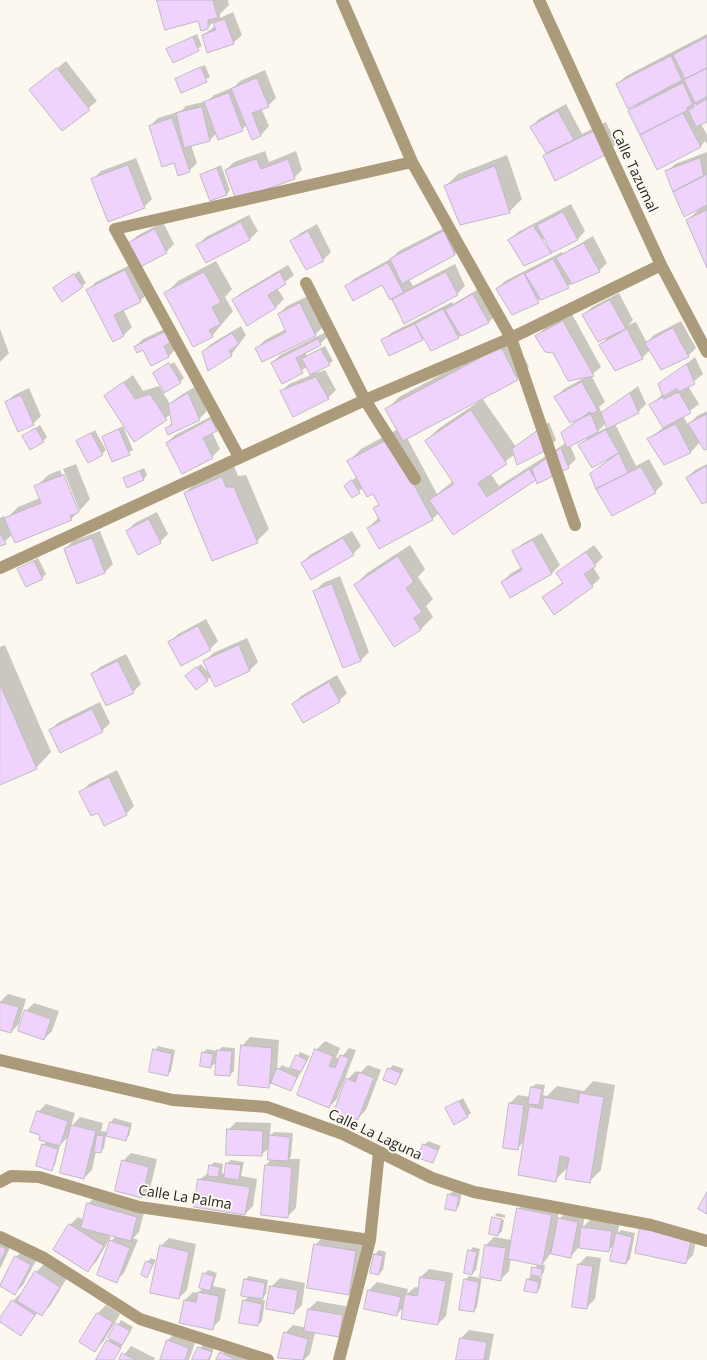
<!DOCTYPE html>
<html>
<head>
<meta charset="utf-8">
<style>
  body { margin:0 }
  canvas { display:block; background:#fcf8f0 }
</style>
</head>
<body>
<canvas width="707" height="1360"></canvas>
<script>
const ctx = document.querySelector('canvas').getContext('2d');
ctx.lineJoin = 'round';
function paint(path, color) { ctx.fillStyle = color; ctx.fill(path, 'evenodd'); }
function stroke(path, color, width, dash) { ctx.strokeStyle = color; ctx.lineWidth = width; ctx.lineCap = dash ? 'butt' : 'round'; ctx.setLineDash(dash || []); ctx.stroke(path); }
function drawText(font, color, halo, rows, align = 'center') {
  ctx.font = font + ' "Open Sans",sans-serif'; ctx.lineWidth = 4; ctx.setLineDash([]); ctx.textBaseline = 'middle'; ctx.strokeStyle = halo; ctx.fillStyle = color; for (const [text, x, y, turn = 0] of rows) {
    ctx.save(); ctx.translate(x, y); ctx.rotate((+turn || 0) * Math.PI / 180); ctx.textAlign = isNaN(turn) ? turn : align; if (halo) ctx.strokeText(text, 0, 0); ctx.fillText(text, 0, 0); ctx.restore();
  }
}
paint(new Path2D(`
  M158 0H228L229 5 220 14V18L233 12 242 35 233 43 203 35 215 26 214 21 208 28 199 19Z
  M197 34 202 46 173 61 167 50Z
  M707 34V121L701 124 707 135V144L705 141 701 146 657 168 630 111 638 103 618 84 626 76Z
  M66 61 97 101 62 130 31 90Z
  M205 65 210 77 182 91 177 79Z
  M265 70 276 98 268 106 261 108 269 126 261 135 252 138 247 125 242 129 217 133 210 140 191 145 197 163 189 171 174 161 150 126 158 118 181 111 186 106 208 101 214 95 234 87 240 81Z
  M566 104 582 134 606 122 616 144 608 152 544 156 552 149 531 127 539 119Z
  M265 151 269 162 296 151 302 170 294 178 226 170 234 162Z
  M707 152V266L688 220 700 208 667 172 675 164Z
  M507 155 522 199 510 211 461 224 446 186 458 174Z
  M136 158 152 199 144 207 93 179 101 171Z
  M221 165 230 190 227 194 201 175Z
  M571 204 585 231 578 239 510 240 518 232Z
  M249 215 258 231 250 239 206 262 198 245 206 237Z
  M163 222 174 244 166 252 129 244 137 236Z
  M317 224 331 252 323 260 306 269 291 242 299 234Z
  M452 224 463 246 455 254 409 279 413 286 455 264 465 286 457 294 404 322 382 283 346 287 354 279 392 258 399 251Z
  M593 236 607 263 599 271 512 313 497 289 505 281 562 252 563 254Z
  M216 261 232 289 225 297 233 311 212 336 166 293 178 281Z
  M134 263 148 293 140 301 123 309 132 327 124 335 113 341 88 290 96 282Z
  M288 265 294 275 277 288 284 299 276 307 233 301 241 293Z
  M79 271 86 283 82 286 54 288Z
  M482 287 497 314 489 322 458 337H424L422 339 383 341 391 333 452 302 453 304Z
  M619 293 633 320 628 325 636 322 647 343 654 335 681 321 696 348 688 356 650 350 642 358 601 345 610 335 584 315 592 307Z
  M308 296 323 327 314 336 257 348 265 340 286 329 279 314 287 306Z
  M572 314 601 367 591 375 605 402 599 407 602 414 638 386 646 404 638 412 615 424 636 466 649 459 663 484 655 492 597 489 592 474 609 459 580 446 589 436 570 445 576 459 568 467 536 477 453 534 439 513 432 519 368 528 379 517 374 508 380 503 374 492 363 488 352 496 349 482 357 477 349 461 361 449 398 429 387 409 399 397 513 336 529 367 517 379 482 398 516 447 549 422 556 440 548 448 515 454 490 473 499 486 566 443 562 433 578 420 556 397 564 389 586 377 537 336 545 328ZM480 399 481 400 438 429 426 441 453 481 437 494 407 438ZM606 423 608 427 598 432H597Z
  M173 325 177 348 169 356 151 364 144 348 135 347 143 339Z
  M241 326 246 335 231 355 203 352 211 344Z
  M0 329 9 353 0 362Z
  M326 332 328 336 320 344 305 352 307 356 325 346 333 361 315 371 316 373 325 370 336 390 328 398 281 392 289 384 311 375 307 367 282 382 272 363 280 355Z
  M695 357 703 374 688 386 699 404 683 416 688 425 697 416 707 411V448L700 442 691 452 664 464 649 439 664 427 651 405 663 394 660 385Z
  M174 362 184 378 180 382 157 372Z
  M133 375 143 391 159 386 170 404 178 397 196 386 207 411 199 419 166 429 173 422 171 414 135 440 105 396Z
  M29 388 41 416 33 424 6 403 14 395Z
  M220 412 225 422 212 432 220 449 212 457 167 443 175 435Z
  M40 425 47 437 43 441 28 433Z
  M123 426 133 450 113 461 103 437Z
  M95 430 106 450 102 454 78 441Z
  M76 464 90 499 83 507 71 519 12 535 0 545V518L4 516 6 519 18 507 40 498 36 487 48 475 60 470 77 511 79 509 63 469Z
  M707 464V500L687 478 695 470Z
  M234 466 238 476 246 475 269 529 257 541 185 493 197 481Z
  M144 468 147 475 144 479H124Z
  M157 512 168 534 160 542 127 531 135 523Z
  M100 531 113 564 105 572 77 582 65 549 73 541Z
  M352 531 361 546 353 554 302 563 310 555Z
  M542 533 560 565 552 573 510 596 502 582 510 574 522 567 514 552 522 544Z
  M410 545 425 569 418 577 433 599 426 606 433 617 421 629 394 646 355 585 367 573Z
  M594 545 603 557 593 567 600 578 592 586 544 598 563 582 557 573Z
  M38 558 46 574 42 578 19 569Z
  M340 576 369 652 361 660 344 666 315 591 323 583Z
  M206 619 218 641 210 649 170 642 178 634Z
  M247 638 258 662 250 670 216 686 212 676 196 689 191 673 201 664 210 675 205 661 213 653Z
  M5 645 51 752 36 768 0 783V647Z
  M126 654 141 684 133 692 92 675 100 667Z
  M337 675 347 693 339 701 303 721 293 704 301 696Z
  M100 702 110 723 102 731 50 730 59 722Z
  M117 770 134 806 126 814 104 824 98 811 81 792 89 784Z
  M8 994 26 999 19 1024 11 1032 0 1029V1002Z
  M34 1003 59 1011 52 1031 44 1039 26 1011Z
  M250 1037 279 1040 277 1071 282 1065 291 1069 300 1052 310 1056 291 1090 273 1082 268 1086 242 1046Z
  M325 1041 340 1048 336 1058 340 1059 349 1048 356 1050 337 1099 329 1107 299 1094 317 1049Z
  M158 1046 175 1050 171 1071 167 1075 155 1050Z
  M222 1047 235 1048 234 1071 230 1075 218 1057 216 1056 215 1063 211 1067 203 1053 207 1049 218 1051Z
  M368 1065 381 1070 366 1110 358 1118 348 1079 356 1071 360 1073Z
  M393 1065 404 1069 396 1084 389 1069Z
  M593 1081 615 1085 601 1170 589 1182 568 1167 555 1180 525 1141 517 1148 510 1103 518 1095 530 1097 532 1087 536 1084 545 1085 543 1095 547 1096 557 1086 584 1091Z
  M463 1098 471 1113 467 1116 447 1109Z
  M46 1104 75 1113 71 1127 80 1117 103 1123 101 1131 108 1132 111 1122 114 1118 132 1123 129 1136 125 1140 106 1135 104 1148 100 1152 96 1151 92 1170 84 1178 70 1135 60 1145 55 1165 52 1169 43 1145 47 1141 38 1112Z
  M236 1122 271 1123 270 1136 274 1132 293 1133 291 1156 289 1159H300L296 1208 288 1216 266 1165 272 1159 270 1147 261 1155 228 1130Z
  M428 1141 441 1146 432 1162 424 1145Z
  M131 1153 157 1159 150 1189 142 1197 123 1161Z
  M231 1160 244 1162 241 1176 257 1179 253 1206 245 1214 200 1179 210 1172V1166L214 1162 223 1164 222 1173 226 1174 227 1164Z
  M453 1191 462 1193 459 1206 455 1210 449 1195Z
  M96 1196 145 1209 139 1232 133 1238 138 1240 124 1273 116 1281 111 1241 116 1236 106 1234 111 1237 96 1262 88 1270 55 1249 70 1225 78 1217 84 1220 88 1204Z
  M527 1200 560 1207 557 1221 567 1211 585 1214 583 1227 591 1219 619 1223 618 1233 621 1230 635 1233 630 1259 626 1263 615 1244 608 1251 579 1247 570 1257 551 1253 542 1265H545L544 1272 539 1278H542L540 1288 537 1292 528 1280 538 1264 511 1258 509 1271 501 1279 482 1276 477 1307 474 1311 465 1280 469 1276 481 1278 486 1245 494 1237 512 1240 519 1209Z
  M497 1213 505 1215V1218L495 1216Z
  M495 1216V1218L504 1220 502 1231 498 1235 490 1233Z
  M649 1221 698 1232 693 1255 685 1263Z
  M0 1235 13 1241 0 1269Z
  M323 1237 364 1243 357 1286 349 1294 315 1245Z
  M169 1238 196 1244 187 1290 179 1298 161 1246Z
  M473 1247 480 1249 476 1270 472 1274 470 1251Z
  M24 1249 38 1257 23 1285 15 1293 0 1285 16 1257Z
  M379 1250 386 1252 383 1270 379 1274 371 1272 375 1254Z
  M587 1256 601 1258 595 1299 586 1308 579 1264Z
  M151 1258 156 1260 147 1276V1262Z
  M44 1264 67 1278 50 1306 42 1314 38 1312 21 1334 0 1320 13 1301 21 1293 22 1294 36 1272Z
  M429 1269 453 1273 446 1316 438 1324 405 1306 397 1314 369 1290 377 1282 408 1289 407 1294 415 1287 420 1288 421 1277Z
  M208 1270 217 1273 213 1286 226 1289 220 1320 212 1328 185 1300 193 1292 198 1293 203 1288 204 1274Z
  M249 1276 268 1280 266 1294 261 1300H265L262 1321 258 1325 244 1301 249 1296 245 1280Z
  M280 1278 305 1283 302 1305 294 1313 272 1286Z
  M317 1301 350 1307 339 1336 315 1332 310 1354 304 1360 279 1357 285 1333 293 1325 306 1328 309 1309Z
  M106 1305 120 1314 103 1342 95 1350 81 1342 98 1313Z
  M121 1320 133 1327 114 1360H97Z
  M469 1330 494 1334 489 1360H458L461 1338Z
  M176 1332 196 1340 189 1360H161L168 1340Z
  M203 1344 214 1348 210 1360H194Z
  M229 1345 260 1360H218Z
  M131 1346 155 1358 154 1360H120Z`), '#0003');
const building = new Path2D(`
  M157 0H213L218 18 208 20V29L201 31 198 21 165 30Z
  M225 19 234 44 207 53 202 35 216 30 213 23Z
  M193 37 199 51 173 63 166 49Z
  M707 37V68L685 79 673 55Z
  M671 56 682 80 628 109 616 84Z
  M201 67 207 82 181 93 175 79Z
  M57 68 90 110 62 131 29 90Z
  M707 68V99L696 105 684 80Z
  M257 78 269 107 252 113 261 136 252 140 231 89Z
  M683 83 694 107 640 135 628 111Z
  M229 93 243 131 218 140 204 102Z
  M707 97V122L696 127 687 108Z
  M202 107 210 141 184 148 176 113Z
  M558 111 574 140 546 153 530 127Z
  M683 113 701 147 657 170 640 135Z
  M172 118 190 172 178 176 174 163 162 167 149 126Z
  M598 129 609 153 555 181 543 156Z
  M700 158 704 176 673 192 665 171Z
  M257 159 261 169 288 159 295 179 236 200 225 170Z
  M128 165 145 208 108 222 91 179Z
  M495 166 510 213 460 225 444 186Z
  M217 168 227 195 210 201 200 175Z
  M707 174V205L684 217 673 192Z
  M707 210V268L686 220Z
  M563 212 578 240 551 253 534 227Z
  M241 222 250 240 206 263 196 245Z
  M536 224 552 253 524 266 508 240Z
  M155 229 167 253 140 267 128 243Z
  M308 231 324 261 306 270 290 241Z
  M444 231 455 255 402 284 390 259Z
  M584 243 600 272 572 284 556 258Z
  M553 259 569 288 541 300 525 274Z
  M388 263 404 293 390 300 382 285 353 301 345 286Z
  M125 270 141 302 114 315 124 336 113 342 86 290Z
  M204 272 221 302 212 307 221 324 209 330 213 337 193 347 164 293Z
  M280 272 286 284 268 295 276 308 247 326 232 300Z
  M446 272 458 295 404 324 392 299Z
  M524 273 539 303 512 315 496 289Z
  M74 274 83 287 62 302 53 288Z
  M473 294 489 323 461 336 445 310Z
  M610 300 626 329 598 342 582 315Z
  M300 303 316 336 262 362 255 348 286 332 278 314Z
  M443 309 459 338 431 351 415 324Z
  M563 321 594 376 568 381 553 353 545 352 535 336Z
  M415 324 423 340 389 356 381 340Z
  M673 328 689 357 661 370 645 343Z
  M627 329 643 359 615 371 599 345Z
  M165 332 170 343 164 346 169 357 151 366 143 350 137 353 134 347Z
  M232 333 239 344 229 351 232 356 208 371 202 352Z
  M318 339 321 345 296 358 303 373 282 384 271 363Z
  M501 347 518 380 403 441 385 409Z
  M321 349 330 365 310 375 302 359Z
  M169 363 181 383 164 393 153 373Z
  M687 364 695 384 664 399 658 384Z
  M316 377 329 399 293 417 280 391Z
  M124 382 135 399 150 394 167 420 134 442 104 396Z
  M582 382 598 411 570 423 554 397Z
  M677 389 691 413 663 428 649 405Z
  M188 393 200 420 168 435 165 428 172 425 168 405Z
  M630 393 639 413 607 429 601 413Z
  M21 395 34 425 18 432 5 402Z
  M471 410 507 464 478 483 487 497 529 469 536 480 453 535 429 500 454 484 425 441Z
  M590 412 598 432 567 448 561 433Z
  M707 414V449L704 450 688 424Z
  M211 419 217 431 203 438 213 458 182 474 166 443Z
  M676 424 691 453 664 465 647 439Z
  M36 428 44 442 30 450 22 436Z
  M119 429 130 455 112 462 102 437Z
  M540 429 549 449 517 465 512 449Z
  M606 430 619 453 592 468 578 445Z
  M91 433 103 455 88 463 76 441Z
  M389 439 433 520 379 549 367 528 380 521 373 508 379 505 373 494 367 497 347 461Z
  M561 448 569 468 537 484 532 469Z
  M619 453 628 473 596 489 590 474Z
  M707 466V502L702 504 686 478Z
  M641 467 656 493 612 516 596 489Z
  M140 471 144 480 127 488 123 478Z
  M64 475 79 512 70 516 72 520 15 543 4 518 41 503 34 486Z
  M222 477 226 487H234L258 543 212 561 184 493Z
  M352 480 360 493 352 498 344 486Z
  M149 519 161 543 138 555 126 531Z
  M0 532 6 544 0 546Z
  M92 538 105 573 77 584 64 549Z
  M343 538 354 555 311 580 301 563Z
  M533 540 552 574 510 598 501 582 522 570 512 551Z
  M586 552 596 566 584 574 593 587 554 615 542 597 563 583 556 573Z
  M398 556 414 582 406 588 422 612 414 618 421 630 394 647 354 585Z
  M34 561 43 579 26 587 17 569Z
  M332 584 361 661 343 668 313 591Z
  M198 626 211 650 181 666 168 642Z
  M239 645 250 671 215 687 203 661Z
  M118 661 134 693 106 706 91 674Z
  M197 667 208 681 196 690 185 676Z
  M329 682 340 702 303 723 292 704Z
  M0 684 37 769 0 785Z
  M92 709 103 732 60 753 49 730Z
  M109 777 127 815 104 826 98 813 91 816 79 792Z
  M0 1002 19 1007 11 1033 0 1030Z
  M25 1010 51 1019 44 1040 18 1031Z
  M241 1045 272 1048 269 1088 238 1085Z
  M153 1049 172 1054 168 1076 149 1072Z
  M315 1049 333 1056 329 1066 335 1068 340 1055 349 1058 329 1108 297 1095Z
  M217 1050 232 1051 230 1076 215 1075Z
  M202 1052 213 1054 211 1068 200 1066Z
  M296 1055 307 1060 301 1072 290 1068Z
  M277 1068 297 1077 291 1091 271 1083Z
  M388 1068 401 1073 396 1085 383 1080Z
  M359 1072 374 1078 358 1120 334 1111 346 1078 355 1082Z
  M531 1087 542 1089 539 1105 528 1104Z
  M580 1093 604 1097 590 1183 565 1179 569 1158 560 1156 556 1182 518 1175 529 1106 542 1109 544 1097 578 1103Z
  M459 1101 468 1117 454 1125 445 1108Z
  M509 1103 524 1105 518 1150 503 1148Z
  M37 1111 68 1121 60 1146 39 1140 40 1135 30 1132Z
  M110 1122 130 1127 126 1141 106 1136Z
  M71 1125 96 1131 84 1179 60 1173Z
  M227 1129 263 1131 262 1156 226 1155Z
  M97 1135 104 1136 101 1153 94 1152Z
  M269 1135 290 1137 288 1161 268 1160Z
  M42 1144 58 1149 52 1171 36 1166Z
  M423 1144 438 1150 433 1163 418 1158Z
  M122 1160 149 1167 142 1198 115 1191Z
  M226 1163 241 1165 239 1180 224 1178Z
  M209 1165 220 1167 218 1177 208 1176Z
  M265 1165 292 1167 288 1218 261 1215Z
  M198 1179 250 1187 245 1215 194 1207Z
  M707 1192V1214L698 1209Z
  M448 1194 459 1197 456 1211 445 1209Z
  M87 1203 137 1217 131 1241 81 1228Z
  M517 1208 552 1215 542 1266 508 1259Z
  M492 1217 502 1219 498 1236 489 1234Z
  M558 1218 578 1222 571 1258 551 1254Z
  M69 1224 104 1246 88 1272 53 1250Z
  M581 1227 612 1231 609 1252 579 1248Z
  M640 1228 691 1240 686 1264 635 1253Z
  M616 1233 632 1237 626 1264 610 1261Z
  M110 1240 130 1248 117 1283 97 1275Z
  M314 1244 356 1251 349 1295 307 1288Z
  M160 1245 189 1252 179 1299 150 1293Z
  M485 1245 506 1248 501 1281 480 1277Z
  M0 1246 6 1249 0 1262Z
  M468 1250 477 1252 472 1275 464 1273Z
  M374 1254 383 1256 379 1275 370 1273Z
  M15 1256 31 1265 15 1295 0 1286Z
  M146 1261 153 1264 147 1278 141 1275Z
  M578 1264 593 1266 587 1309 572 1307Z
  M532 1267 542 1269 541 1277 531 1275Z
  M35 1271 60 1287 42 1316 17 1301Z
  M203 1273 214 1276 210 1291 199 1288Z
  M420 1277 446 1281 438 1325 401 1319 405 1294 417 1296Z
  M244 1279 265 1283 263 1299 241 1296Z
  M464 1279 479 1282 474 1312 459 1310Z
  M527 1279 539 1282 537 1293 524 1291Z
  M270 1286 298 1290 294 1314 266 1309Z
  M368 1290 401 1297 397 1316 364 1309Z
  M198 1292 219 1296 213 1330 179 1323 184 1300 196 1302Z
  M12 1300 35 1315 21 1336 0 1322V1318Z
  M243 1300 262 1304 258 1326 239 1323Z
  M308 1309 343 1315 339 1337 304 1331Z
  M97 1313 113 1322 95 1352 79 1342Z
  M116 1323 130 1331 122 1345 108 1338Z
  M284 1332 308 1339 303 1360 278 1358Z
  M460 1338 487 1342 484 1360H456Z
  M107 1340 121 1348 114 1360H96Z
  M167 1340 189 1348 185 1360H160Z
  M198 1347 212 1352 208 1360H192Z
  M220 1352 236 1360H216Z
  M122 1353 136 1360H119Z`);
paint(building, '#efd3fd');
stroke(building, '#bfbac2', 1);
stroke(new Path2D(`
  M342 0 412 162 511 338 575 525
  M539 0 661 265 707 352
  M306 283 365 400 415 479
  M239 457 115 229 412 162
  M0 568 365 400 511 338 661 265
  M0 1060 173 1100 267 1107 343 1134 432 1178 474 1192 651 1225 707 1241
  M0 1182 11 1176 39 1177 139 1207 370 1240
  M0 1237 44 1258 140 1319 268 1360
  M339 1360 370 1240 379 1152`), '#ab9b7b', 12);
drawText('14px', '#23221f', '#fcf8f0', [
  ["Calle Tazumal",634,171,65],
  ["Calle La Laguna",375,1135,25],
  ["Calle La Palma",185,1198,9]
]);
</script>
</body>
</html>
